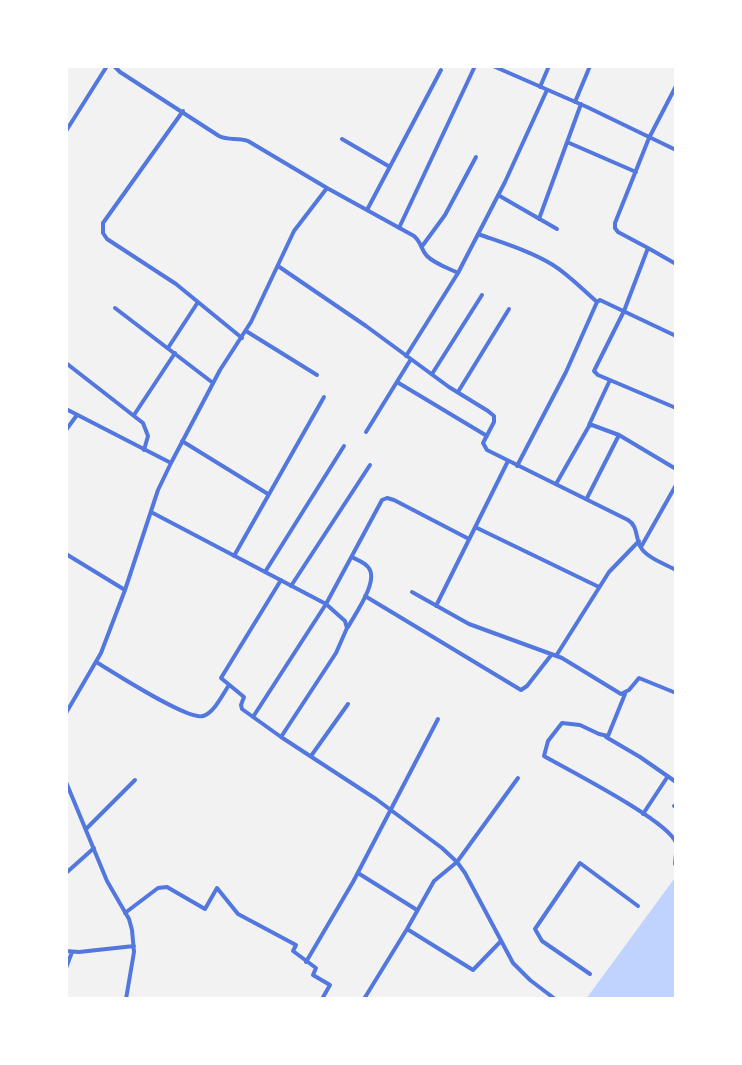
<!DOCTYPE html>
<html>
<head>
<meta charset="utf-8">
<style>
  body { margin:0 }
  #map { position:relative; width:742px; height:1065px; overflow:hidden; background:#f2f2f2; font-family:Montserrat,sans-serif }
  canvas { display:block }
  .frame { position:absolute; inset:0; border:68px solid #fff; pointer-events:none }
</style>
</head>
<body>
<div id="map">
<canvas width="742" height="1065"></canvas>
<div class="frame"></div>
</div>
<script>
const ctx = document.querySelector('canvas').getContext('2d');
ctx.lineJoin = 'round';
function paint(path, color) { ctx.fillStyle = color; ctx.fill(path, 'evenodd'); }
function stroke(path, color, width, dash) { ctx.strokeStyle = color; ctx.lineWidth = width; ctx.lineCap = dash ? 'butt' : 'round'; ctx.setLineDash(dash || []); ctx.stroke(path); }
paint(new Path2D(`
  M674 879H676V999H586Z`), '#bfd3fe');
stroke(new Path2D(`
  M493 66 587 107 676 150
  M540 87 549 66
  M575 102 590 66
  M183 111 103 223V233L107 239 176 284 242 338
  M66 131 107 66
  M342 139 390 167
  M567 142 636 172
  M327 188 414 236C422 243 421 250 427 256 435 264 448 268 458 273
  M498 195 557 229
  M367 210 441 70
  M539 219 581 104
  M399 228 475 66
  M478 234C503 243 530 251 553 265 569 275 582 289 597 302
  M423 245 445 215 476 157
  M648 248 618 232 615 228V223L649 138 676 86
  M676 264 648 248 624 311 594 371 598 375 676 408
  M278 266 366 326 449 387 488 411 494 416V422L483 443 487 450 628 520C638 526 635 536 640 546 645 557 665 564 676 570
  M115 308 213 383
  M246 331 317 375
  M168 348 198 302
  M406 356 458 273 505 182 547 90
  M66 363 143 423 148 436 144 450
  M432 374 482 295
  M397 382 487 436
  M458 392 509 309
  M66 409 171 463
  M134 415 175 353
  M589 425 610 380
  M66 430 77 415
  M366 432 411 359
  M619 435 676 469
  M182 441 268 494
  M517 466 566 372 597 302 600 300 676 336
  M556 484 589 426 592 425 619 435 587 498
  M151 512 326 604 345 621 347 628 336 653 281 737
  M475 527 599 587
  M641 547 676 485
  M66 554 125 590
  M234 556 324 397
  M265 572 344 446
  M281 580 221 678 244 697 241 705 242 709 281 737 376 799 442 848 457 862 465 873 513 963 530 980 555 999
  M291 586 370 465
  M412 592 469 624 562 658 621 694 629 690 639 678 676 693
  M365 596 521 690 527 686 552 654
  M436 606 508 461
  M348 627C355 614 380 580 368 567 364 562 357 560 352 557
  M556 656 609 572 639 541
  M96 662C113 672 188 721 203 716 214 713 223 694 229 685
  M625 694 608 736 599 734 580 725 562 723 548 741 544 756C568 770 669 821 676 843
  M66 713 101 653 125 590 158 490 171 463 220 370 251 322 294 231 327 188 248 141C238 137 228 141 219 136L120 72 114 66
  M253 717 326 604 382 500 387 498 394 500 469 539
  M606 737 640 757 676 782
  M311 756 348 704
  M66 782 107 881 129 919 132 930 134 952 126 999
  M674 806 676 807
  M643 814 668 776
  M86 829 135 780
  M675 864 676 854
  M66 873 94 848
  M358 873 417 910
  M125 913 158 888 167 887 205 909 217 888 238 914 296 945 293 951 316 968 313 975 330 985 322 999
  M407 929 473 970 501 941
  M66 951 79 952 134 946
  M306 962 353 882 438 719
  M66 968 72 952
  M590 974 542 941 535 929 580 863 638 906
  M364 999 407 929 434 881 457 862 518 778`), '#5277de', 4);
</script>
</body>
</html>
